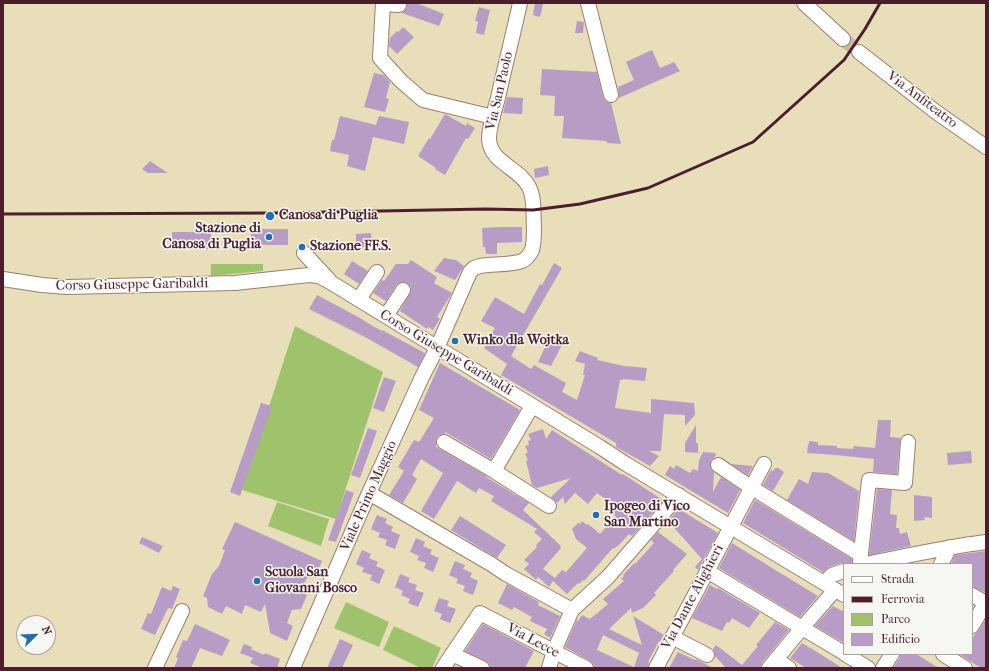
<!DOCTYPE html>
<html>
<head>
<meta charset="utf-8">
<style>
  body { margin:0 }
  #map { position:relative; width:989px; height:671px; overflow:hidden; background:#e9deba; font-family:"IM FELL French Canon",serif }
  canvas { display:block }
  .frame { position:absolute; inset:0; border:4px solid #4a1f2b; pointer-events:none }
  .legend { position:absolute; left:843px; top:563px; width:130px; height:92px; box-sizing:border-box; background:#f6f6f2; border:1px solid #b1a0a2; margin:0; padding:5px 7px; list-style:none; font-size:12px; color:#4a1f2b }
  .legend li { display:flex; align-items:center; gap:8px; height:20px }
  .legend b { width:20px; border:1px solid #b1a0a2 }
  .north { position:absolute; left:16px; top:615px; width:40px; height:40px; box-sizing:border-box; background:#f6f6f2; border:1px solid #b1a0a2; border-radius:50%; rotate:67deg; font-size:11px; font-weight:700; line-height:16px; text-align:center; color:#4a1f2b }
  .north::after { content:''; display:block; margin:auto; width:14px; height:18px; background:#1f6fb2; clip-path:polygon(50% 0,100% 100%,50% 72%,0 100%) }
</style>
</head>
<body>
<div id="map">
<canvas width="989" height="671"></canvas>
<div class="frame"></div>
<ul class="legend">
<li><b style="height:5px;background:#fff"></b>Strada</li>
<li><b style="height:5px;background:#4a1f2b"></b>Ferrovia</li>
<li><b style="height:11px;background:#9fc26c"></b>Parco</li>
<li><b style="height:11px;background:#b79dc6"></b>Edificio</li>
</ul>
<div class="north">N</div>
</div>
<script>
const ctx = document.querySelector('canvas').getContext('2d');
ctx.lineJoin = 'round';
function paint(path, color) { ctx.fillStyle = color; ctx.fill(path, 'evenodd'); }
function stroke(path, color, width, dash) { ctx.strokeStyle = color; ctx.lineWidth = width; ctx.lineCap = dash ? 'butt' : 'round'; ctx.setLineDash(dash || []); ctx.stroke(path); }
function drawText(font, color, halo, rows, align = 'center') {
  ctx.font = font + ' "IM FELL French Canon",serif'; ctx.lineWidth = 3; ctx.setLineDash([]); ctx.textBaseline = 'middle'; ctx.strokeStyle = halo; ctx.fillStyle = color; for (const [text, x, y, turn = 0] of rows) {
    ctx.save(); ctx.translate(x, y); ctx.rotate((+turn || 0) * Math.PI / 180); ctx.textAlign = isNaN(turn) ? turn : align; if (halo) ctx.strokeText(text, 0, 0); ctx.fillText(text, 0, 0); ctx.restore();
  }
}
paint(new Path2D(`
  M211 264H263V271L211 276Z
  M295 326 383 372 336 519 242 490Z
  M277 502 329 519 321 546 268 526Z
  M346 602 389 622 379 647 334 628Z
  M394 626 441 648 432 668H421L383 650Z`), '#9fc26c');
paint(new Path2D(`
  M407 3H416L444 14 439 26 402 13 406 9 407 6Z
  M535 3 543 4 540 17 533 15Z
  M479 7 490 10 484 35 476 33 478 21H475Z
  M577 21 584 22 583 33H575Z
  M403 27 414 37 397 54 389 46 390 38 397 31 398 32Z
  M652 50 660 68 674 62 680 71 619 98V93L618 87 634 80 626 62Z
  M542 69 597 72 603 97 605 101 611 103 621 144 607 143 606 141 562 138 564 116H554L555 96 540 95Z
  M374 73 384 75 390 82 386 98 389 99 385 112 364 107Z
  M507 97 523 98 522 114 503 113Z
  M445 114 466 126 467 123 475 128 468 139 466 138 445 175 435 169 436 168 418 156 429 138 430 139Z
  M340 116 376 125 379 116 409 122 404 144 373 137 365 171 347 166 349 155 330 151 332 140H334Z
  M150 161 168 173H148L142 169Z
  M548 166 549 175 535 178 534 169Z
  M500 227H522V242L497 243V254H486L485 247H483L482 228Z
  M251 229H288V245H251Z
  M172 232H211V248H208V249H175V248H172Z
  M371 233 372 247H356V234Z
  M444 258 456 260 464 266 455 280 434 271Z
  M411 260 437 277 434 283 452 293 437 317 440 319 433 330 428 327 427 329 400 311 411 291V287L407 283 403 282 399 283 396 285 386 301 373 293 382 280 384 281 396 264H408Z
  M352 261 368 271 359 284 344 274Z
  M554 263 562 268 511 356 531 369 534 365 566 383 562 392 577 400 585 375H583L585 364 575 361 580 351 598 358 597 360 624 366 647 368 645 381 623 379 622 380H620L615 408 651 413V399L694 403 695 415 685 426V415L664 414 661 451H649L659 456 650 466 616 447V443L501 375 507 364 484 348 488 343 486 342 495 328 481 321 495 297 524 314 540 284 542 285Z
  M317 295 360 318 371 325 382 331V330L425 353 418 367 365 337 309 309Z
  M550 337 563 343 551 366 538 362Z
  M440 363 520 410 491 459 445 432V434L439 435 437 437 436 442V447L486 476V477L529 503 523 510 561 546 560 547 561 548 543 569 555 578 562 570 566 572 587 548 576 539 572 529 578 523 580 524 582 521 587 525 588 524 600 534 616 516 612 514 617 507 597 493 588 504 575 493 565 504 563 497 557 503 551 497 571 478 537 488 532 485 526 461 528 460 525 454 528 452 525 446 529 445 528 441 531 440 528 434 543 429 546 439 552 430 622 475 623 474 663 500 632 536 629 534 617 547V546L614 549 613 548 584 581 583 580 579 584 578 583 567 594 553 581 549 587 538 577 536 580 524 569 529 564 524 560 537 547 536 545 542 539 534 532 537 529 491 501 494 496 479 488 476 493 457 481 434 519 421 511 443 473 421 459 412 475 417 479 403 503 389 495 404 471 398 467 414 440 419 442 434 418 419 410Z
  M384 377 396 381 384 412 373 408Z
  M261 403 272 406 240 496 230 492Z
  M878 420H891L890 437 901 438 900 441 897 474 873 472 874 459 836 455 807 453 808 444H809V441L818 442V445L837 446V448L853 449 854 446 875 448Z
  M696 425V443H698V453L685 452V443Z
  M368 428 377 431 360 478 351 475Z
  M971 451 972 463 948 465 947 453Z
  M703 452 716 453 715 457 711 460 710 465 711 469 714 473 713 492 721 477 740 490 728 513 665 475 670 466 674 469 676 465 690 473 693 469 698 471 699 460Z
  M731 464 753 466 748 475Z
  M775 468H778L784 472 773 491 763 485 771 470 773 471Z
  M812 472 828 473 859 491 854 541 787 500 799 479 808 484Z
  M877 489 892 490 890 514 897 515 896 528H899L900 534 907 532 911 546 869 555Z
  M346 490 354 493 336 542 328 540Z
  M914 495 932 497V518L924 517 925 520 914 521Z
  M755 500 852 559V564L841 563 829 567 823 572 743 523Z
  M679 509 718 533 698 570 695 567 702 559 668 521Z
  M377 515 387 519 385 523 393 527 391 531 400 535 395 549 385 545 387 540 378 537 380 533 371 529Z
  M460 516 506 545 497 558 451 530Z
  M235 522 322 561 315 577 307 578 300 591 307 595 301 609 292 610 287 623 293 626 287 641 270 633 265 604 261 612 245 605 242 614 226 606 222 614 208 607 207 598 203 596 212 574 219 566 225 550 222 549Z
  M658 532 687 554 673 570 674 571 654 593 656 595 643 608 632 613 631 608 609 629 642 645 633 616 664 635 660 642 659 641 648 662H649L648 668H595L593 664 590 661 565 647 577 620 578 621 582 615 590 619 608 604 603 599 624 581 621 579 624 576 623 575 634 563 635 564 654 543 651 540ZM603 635 639 653 634 667 597 650Z
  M142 537 163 546 159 553 139 543Z
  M416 538 425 542 423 546 432 550 430 554 439 558 433 572 424 568 426 563 417 560 419 556 410 552Z
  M732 543 777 571 818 596 800 617 719 568Z
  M362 550 371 554 369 558 378 562 376 566 385 570 379 584 370 580 372 575 362 572 364 568 356 564Z
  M986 551V593L976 588 972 587V564H951L955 555Z
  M455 561 465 565 463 569 472 573 470 577 478 581 473 595 463 591 465 586 456 583 458 579 449 575Z
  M400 574 410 578 408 582 417 585 415 590 424 593 418 607 408 603 410 599 401 595 403 591 395 587Z
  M507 584 539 602 538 605 560 616 550 638 544 634 547 629 530 621 532 617 514 607 512 610 498 603Z
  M710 585 717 589 718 588 760 613 749 628 732 618 729 623 727 622 722 631 692 618Z
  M173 586 180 589 172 609 168 608 155 635 141 629 148 613 151 614 162 587 171 591Z
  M439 598 449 601 447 606 456 609 450 623 440 619 442 614 434 611Z
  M833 606 844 612V643L815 626Z
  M986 619V668H981L959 654H972V639L975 634 979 630Z
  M775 622 789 630 762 663 761 668H726L715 656V654L713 649 716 645 742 665 758 646 756 645Z
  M195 624 230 640 222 656 200 648 191 668H174L178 658 176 657 183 640 187 641Z
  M483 624 534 651 525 668H490L489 663 486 661 465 651Z
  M340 639 353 645 342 668H327Z
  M802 643 817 652 842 668H806L790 658Z
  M244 644 252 647 251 649 264 655 265 653 280 659 277 668H263L250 663 253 658 240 653Z
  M678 652 695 660 696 659 713 668H669Z
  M900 654H916L939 668H893L899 659Z`), '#b79dc6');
stroke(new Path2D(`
  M843 39 859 52`), '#c9b89d', 14, [14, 7]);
const minor = new Path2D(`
  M383 3 380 58 401 81 423 100 493 117
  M588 3 611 95
  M804 3 843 39
  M383 4 399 5
  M859 52 936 112 986 147
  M304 253 329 280
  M3 279 42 285 67 287 235 283 309 275 319 276 330 282 600 447 626 464 844 595
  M359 299 377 272
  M386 316 403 290
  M444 442 494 471 549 506
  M718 465 752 488 861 555
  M494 471 532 406
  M369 493 491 564 506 574 572 610
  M860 562 869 480 905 483 908 442
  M866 564C906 556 946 547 986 542
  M941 564 950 547
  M707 571 844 653
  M824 583 832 575 844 571
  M972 595 986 603
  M972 626 986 602
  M672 637 707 655
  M452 654 482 668
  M845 654 868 668
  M943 654 965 668
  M776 659 789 668
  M155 668 182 611
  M293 668 369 493 422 377 437 348 470 272 474 268 480 266C492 264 512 265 522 261 527 259 530 254 532 250 534 243 534 235 534 229 533 216 535 198 529 187 520 168 490 163 489 139 489 127 495 109 498 98 505 66 513 35 520 3
  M443 668 480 613 586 668
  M549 668 554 651 572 610 608 577 679 495
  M656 668 764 464
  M769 668 802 628 835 590
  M883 668 892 654`);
stroke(minor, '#9a7e72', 16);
stroke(minor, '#fff', 14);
stroke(new Path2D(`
  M3 214 275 213 486 209 533 210 580 204 648 188 753 142 844 60 865 29 880 3`), '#4a1f2b', 3);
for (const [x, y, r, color] of [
  [270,216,5,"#1f6fb2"],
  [269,237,4,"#1f6fb2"],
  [302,247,4,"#1f6fb2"],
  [455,341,4,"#1f6fb2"],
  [596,515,4,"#1f6fb2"],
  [257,581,4,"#1f6fb2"]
]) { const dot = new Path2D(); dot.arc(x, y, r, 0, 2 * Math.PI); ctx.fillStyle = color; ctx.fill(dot); stroke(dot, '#f6f6f2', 1.5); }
drawText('14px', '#4a1f2b', '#f6f6f2', [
  ["Via San Paolo",500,91,-77],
  ["Via Anfiteatro",922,100,37],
  ["Corso Giuseppe Garibaldi",132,285,-1],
  ["Corso Giuseppe Garibaldi",446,353,31],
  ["Viale Primo Maggio",369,496,-66],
  ["Via Dante Alighieri",693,597,-62],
  ["Via Lecce",533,641,28]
]);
drawText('bold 14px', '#4a1f2b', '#f6f6f2', [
  ["Canosa di Puglia",279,216],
  ["Stazione di",261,229,"right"],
  ["Canosa di Puglia",261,245,"right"],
  ["Stazione FF.S.",310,247],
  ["Winko dla Wojtka",463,341],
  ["Ipogeo di Vico",604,507],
  ["San Martino",604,523],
  ["Scuola San",265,573],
  ["Giovanni Bosco",265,589]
], 'left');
</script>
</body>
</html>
